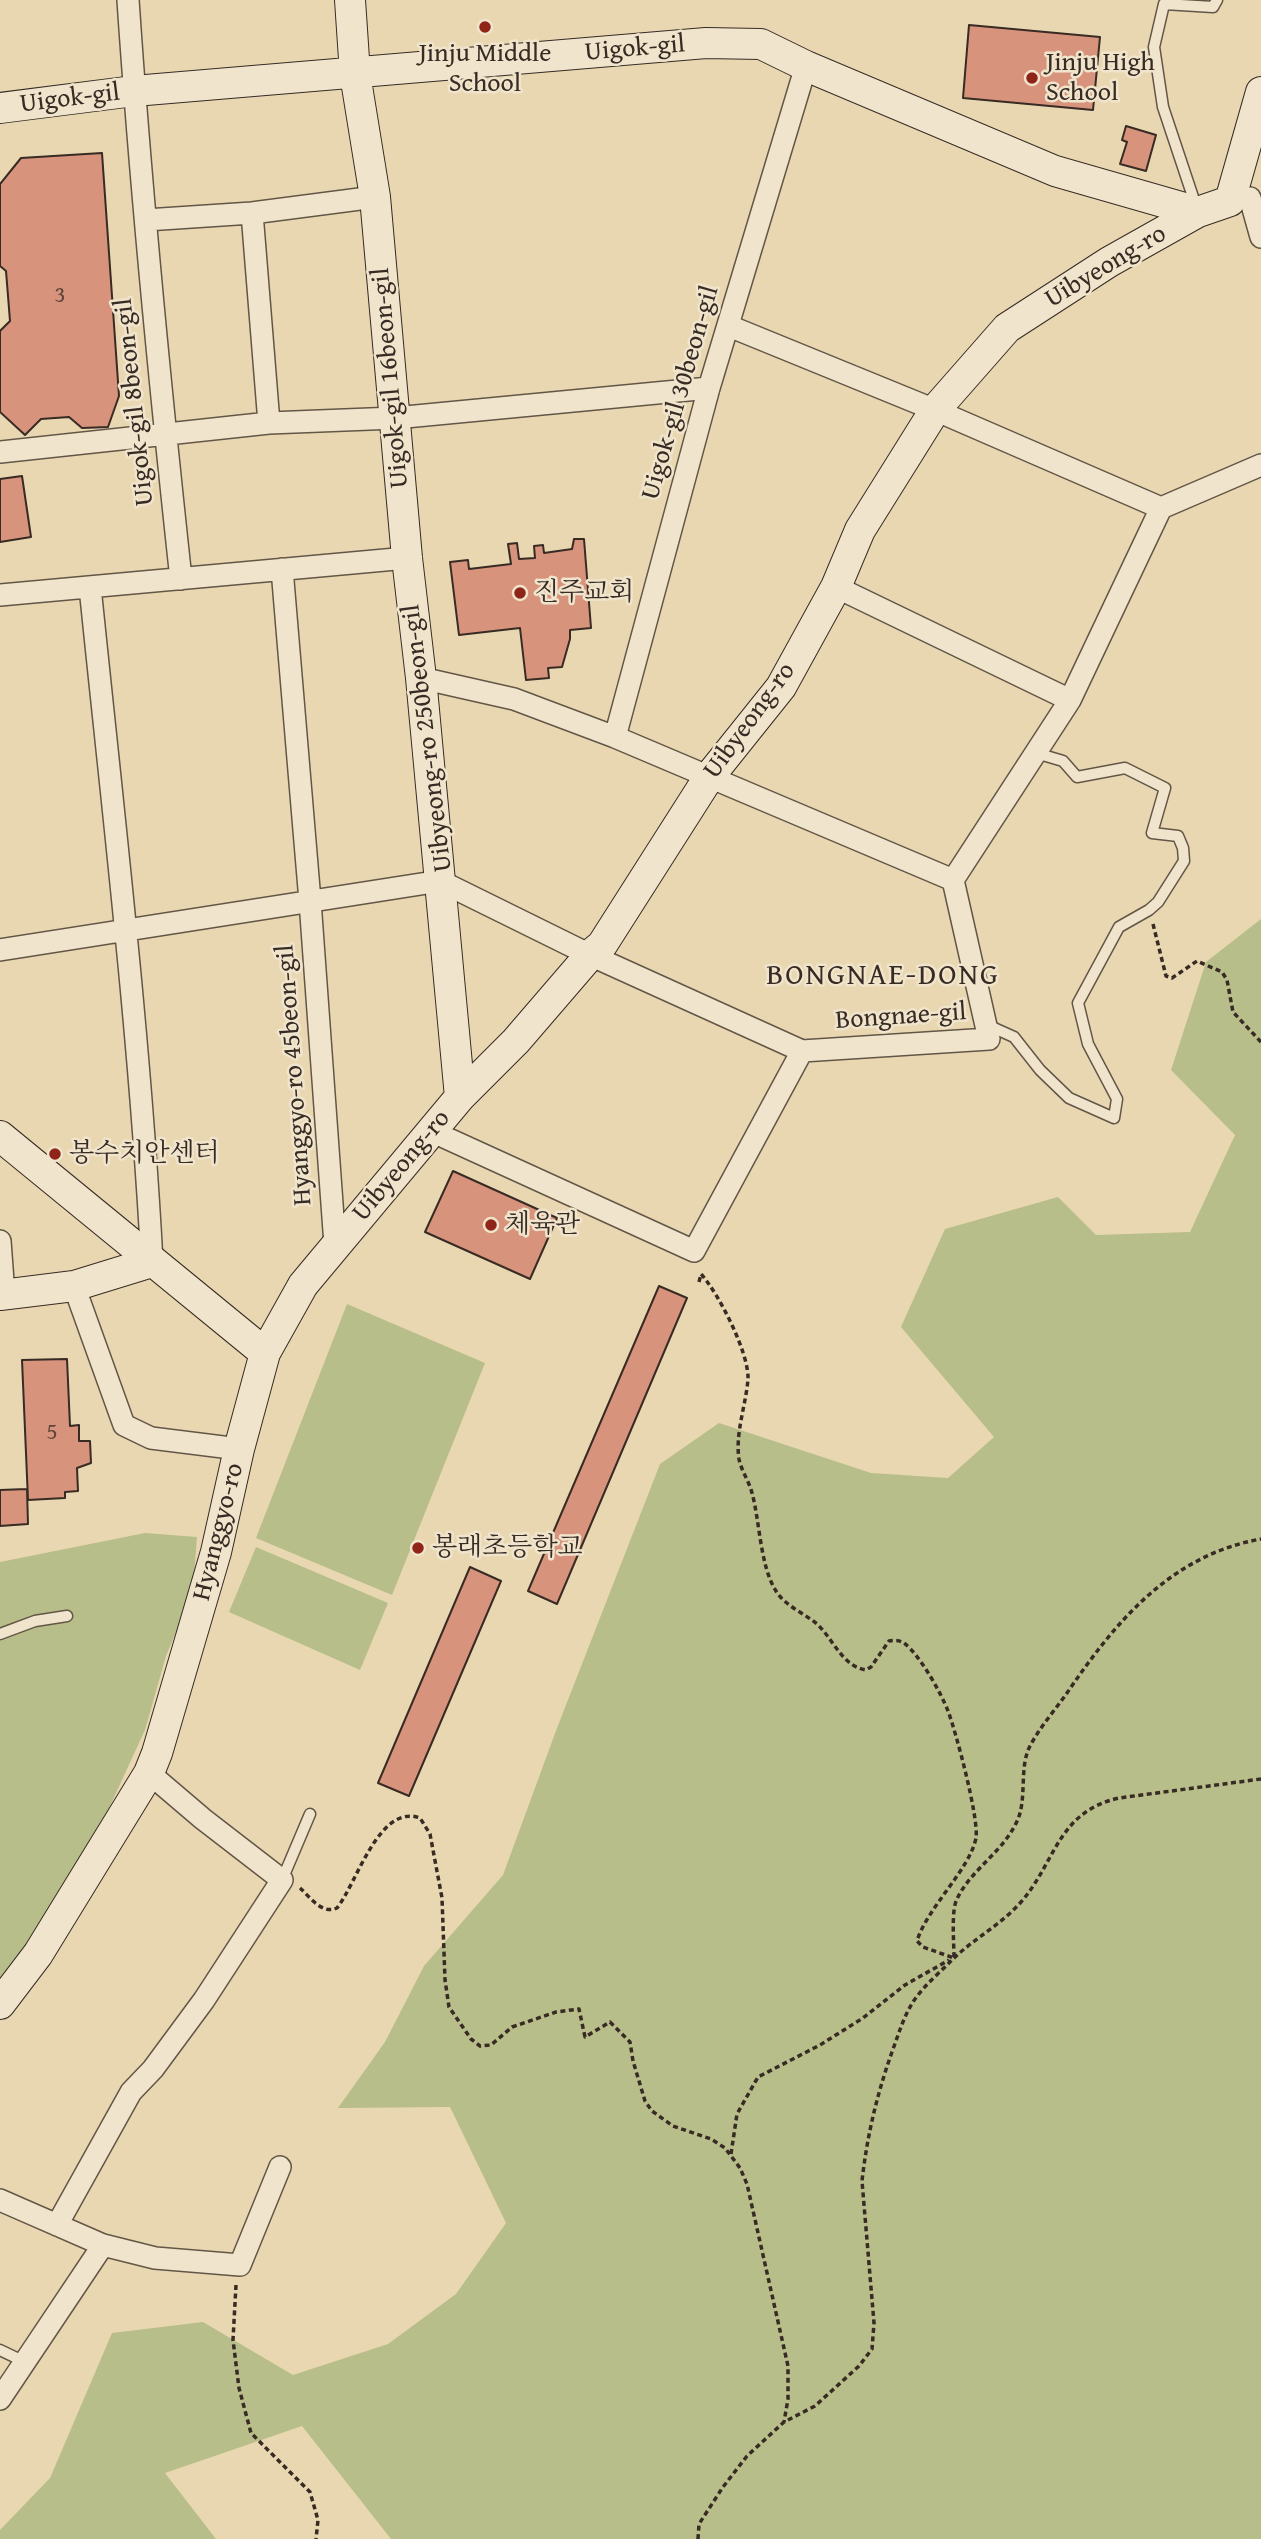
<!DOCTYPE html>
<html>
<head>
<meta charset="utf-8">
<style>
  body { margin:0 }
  canvas { display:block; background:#e8d7b1 }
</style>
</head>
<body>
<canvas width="1261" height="2539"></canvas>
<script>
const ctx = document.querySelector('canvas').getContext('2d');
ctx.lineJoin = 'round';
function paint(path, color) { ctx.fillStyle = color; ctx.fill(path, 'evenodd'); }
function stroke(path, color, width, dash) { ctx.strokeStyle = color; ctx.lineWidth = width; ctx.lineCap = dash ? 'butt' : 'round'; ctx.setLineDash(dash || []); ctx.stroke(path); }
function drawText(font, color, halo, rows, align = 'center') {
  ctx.font = font + ' "Gentium Book Plus","Noto Serif KR",serif'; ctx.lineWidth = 5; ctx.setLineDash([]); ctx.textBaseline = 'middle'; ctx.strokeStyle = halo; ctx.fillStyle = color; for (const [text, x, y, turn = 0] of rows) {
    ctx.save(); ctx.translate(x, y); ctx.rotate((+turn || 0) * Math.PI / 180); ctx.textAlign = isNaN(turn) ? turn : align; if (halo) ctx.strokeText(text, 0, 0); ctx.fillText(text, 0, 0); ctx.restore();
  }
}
paint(new Path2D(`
  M1261 919V2539H391L302 2426 165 2473 216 2539H0V2530L50 2478 112 2333 203 2322 293 2375 388 2344 456 2294 506 2223 450 2107 338 2108 385 2042 424 1966 503 1875 557 1728 660 1464 719 1423 871 1473 948 1478 994 1437 901 1327 945 1229 1058 1197 1096 1235 1190 1232 1235 1135 1171 1070 1206 962Z
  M347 1304 485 1363 392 1595 256 1538Z
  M145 1533 197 1537 193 1591 166 1656 145 1730 110 1806 72 1873 0 1987V1562Z
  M256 1547 388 1603 360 1670 229 1612Z`), '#b8be8a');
const building = new Path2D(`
  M969 25 1100 37 1093 110 963 98Z
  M1126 126 1156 135 1146 171 1120 164 1127 142 1122 140Z
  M102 153 119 396 108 427 82 428 69 417 41 419 25 435 0 412V331L10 321 6 271 0 266V184L21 158Z
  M22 476 31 537 0 542V479Z
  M574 539H584L591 628 570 630V639L562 667 548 668 549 678 526 680 520 628 459 635 450 562 468 560 469 569 511 564 508 544 517 543 519 559 535 558 534 546 543 545 544 553 572 549Z
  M453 1171 557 1218 530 1279 425 1232Z
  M659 1286 687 1298 557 1604 528 1591Z
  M67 1359 70 1426 79 1425V1441H90L91 1463 77 1468 78 1491 65 1492V1498L28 1500 22 1360Z
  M27 1489 28 1524 0 1526V1490Z
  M470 1567 501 1581 409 1796 378 1783Z`);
paint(building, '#d7937b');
stroke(building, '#372b24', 2);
const lane = new Path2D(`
  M1196 206 1163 107 1154 47 1164 4 1213 7 1217 0
  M985 1024 1014 1037 1040 1070 1069 1098 1114 1118 1117 1099 1088 1044 1078 1003 1119 927 1149 910 1158 902 1184 861 1183 848 1178 836 1152 833 1165 788 1125 768 1077 777 1063 761 1036 753
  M0 1634 35 1621 67 1616
  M282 1880 310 1814
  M0 2350 25 2362`);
const street = new Path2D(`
  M128 0C141 193 160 386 181 579
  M1250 198 1261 237
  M252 213 269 423
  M146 220 252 213 375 197
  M729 326 935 410 1161 508
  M0 452 269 423 395 418 709 388
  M282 569 310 901 335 1245
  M90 587C113 812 140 1037 152 1262
  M836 587 1070 700
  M0 595 407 558
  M421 678 514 699 615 737 953 880
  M615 737 709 388 806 66
  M0 950 440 881 590 955 802 1051 989 1039 953 880 1070 700 1161 508 1261 465
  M431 1131 694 1251 802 1051
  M0 1241 4 1295
  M74 1286 124 1425 151 1438 239 1449
  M0 2200 103 2245 155 2258 240 2265 280 2167
  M57 2225 131 2092 153 2069 204 2000 282 1880 203 1819 149 1773
  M0 2399 103 2245`);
const secondary = new Path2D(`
  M350 0 355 74 375 197 407 558 421 678 460 1097
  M0 108 134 91 706 43 761 44 806 66 1055 171 1198 212
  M0 1136 265 1353 239 1449 216 1552 157 1753 149 1773 38 1954 0 2004
  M0 1295 74 1286 152 1262
  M265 1353 303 1285 460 1097 516 1041 590 955 602 945 709 777 781 687 836 587 860 530 935 410 1007 328 1109 262 1198 212 1230 201 1261 92`);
stroke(lane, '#635647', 13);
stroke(street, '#635647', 24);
stroke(secondary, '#372b24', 32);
stroke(new Path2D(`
  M1153 924 1166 976 1172 978 1197 961 1222 972 1227 980 1233 1012 1261 1042
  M699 1282 701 1274C719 1294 749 1353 748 1379 746 1405 735 1433 739 1459 741 1470 749 1481 752 1493 760 1522 760 1566 776 1591 785 1606 804 1613 817 1624 834 1640 842 1666 866 1670L871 1667 889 1641C894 1640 899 1640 904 1643 920 1655 941 1693 948 1711 956 1732 979 1818 976 1838 970 1869 927 1908 917 1941L923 1947 954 1958
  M300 1888C310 1897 322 1915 337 1908 357 1883 379 1803 420 1818L430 1834 442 1898 445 1980 449 2007 471 2039 480 2046 491 2045 512 2027 556 2012 579 2009 585 2037 610 2022 630 2042 633 2061 645 2101 652 2111 673 2126 711 2139 725 2148 740 2168 747 2184 788 2366V2399L784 2422
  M954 1957C954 1943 951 1910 957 1899 971 1869 1004 1852 1018 1819 1027 1797 1019 1767 1030 1746 1040 1727 1055 1710 1067 1693 1116 1621 1171 1555 1261 1539
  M731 2154 737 2114 758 2077 820 2045 863 2018 905 1985 949 1960
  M236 2285 233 2340 239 2388 251 2433 310 2492 318 2520 316 2539
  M698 2539 699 2524 723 2487 747 2456 784 2422 815 2406 859 2366 872 2349 874 2323 862 2181C867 2136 877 2094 892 2052 899 2033 904 2015 915 1999 925 1985 940 1972 952 1960 973 1939 1001 1925 1021 1902 1056 1862 1057 1812 1119 1798L1261 1779`), '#372b24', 3.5, [5, 3.5]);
stroke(lane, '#f0e5cc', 10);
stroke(street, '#f0e5cc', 21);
stroke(secondary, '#f0e5cc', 30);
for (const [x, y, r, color] of [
  [485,27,7,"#8f2418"],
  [1032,78,7,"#8f2418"],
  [520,593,7,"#8f2418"],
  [55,1154,7,"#8f2418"],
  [491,1225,7,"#8f2418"],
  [418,1548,7,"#8f2418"]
]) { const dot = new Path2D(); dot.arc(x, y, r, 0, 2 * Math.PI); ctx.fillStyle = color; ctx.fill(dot); stroke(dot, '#f0e5cc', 2.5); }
drawText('23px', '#5f453a', null, [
  ["3",60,296],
  ["5",52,1433]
]);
drawText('26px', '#372b24', '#f0e5cc', [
  ["Uigok-gil",635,49,-5],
  ["Uigok-gil",70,99,-7],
  ["Uibyeong-ro",1106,267,-31],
  ["Uigok-gil 16beon-gil",391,378,-95],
  ["Uigok-gil 30beon-gil",681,393,-74],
  ["Uigok-gil 8beon-gil",135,402,-96],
  ["Uibyeong-ro",750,721,-54],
  ["Uibyeong-ro 250beon-gil",428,738,-97],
  ["Bongnae-gil",901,1017,-4],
  ["Hyanggyo-ro 45beon-gil",295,1075,-94],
  ["Uibyeong-ro",402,1166,-50],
  ["Hyanggyo-ro",219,1532,-76]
]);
drawText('26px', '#372b24', '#f0e5cc', [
  ["Jinju Middle",485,54,"center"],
  ["School",485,84,"center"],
  ["Jinju High",1046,63],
  ["School",1046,93],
  ["진주교회",534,593],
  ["봉수치안센터",69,1154],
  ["체육관",505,1225],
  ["봉래초등학교",432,1548]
], 'left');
ctx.letterSpacing = '2px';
drawText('30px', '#372b24', '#f0e5cc', [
  ["BONGNAE-DONG",883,976]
]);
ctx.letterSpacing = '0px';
</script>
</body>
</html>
